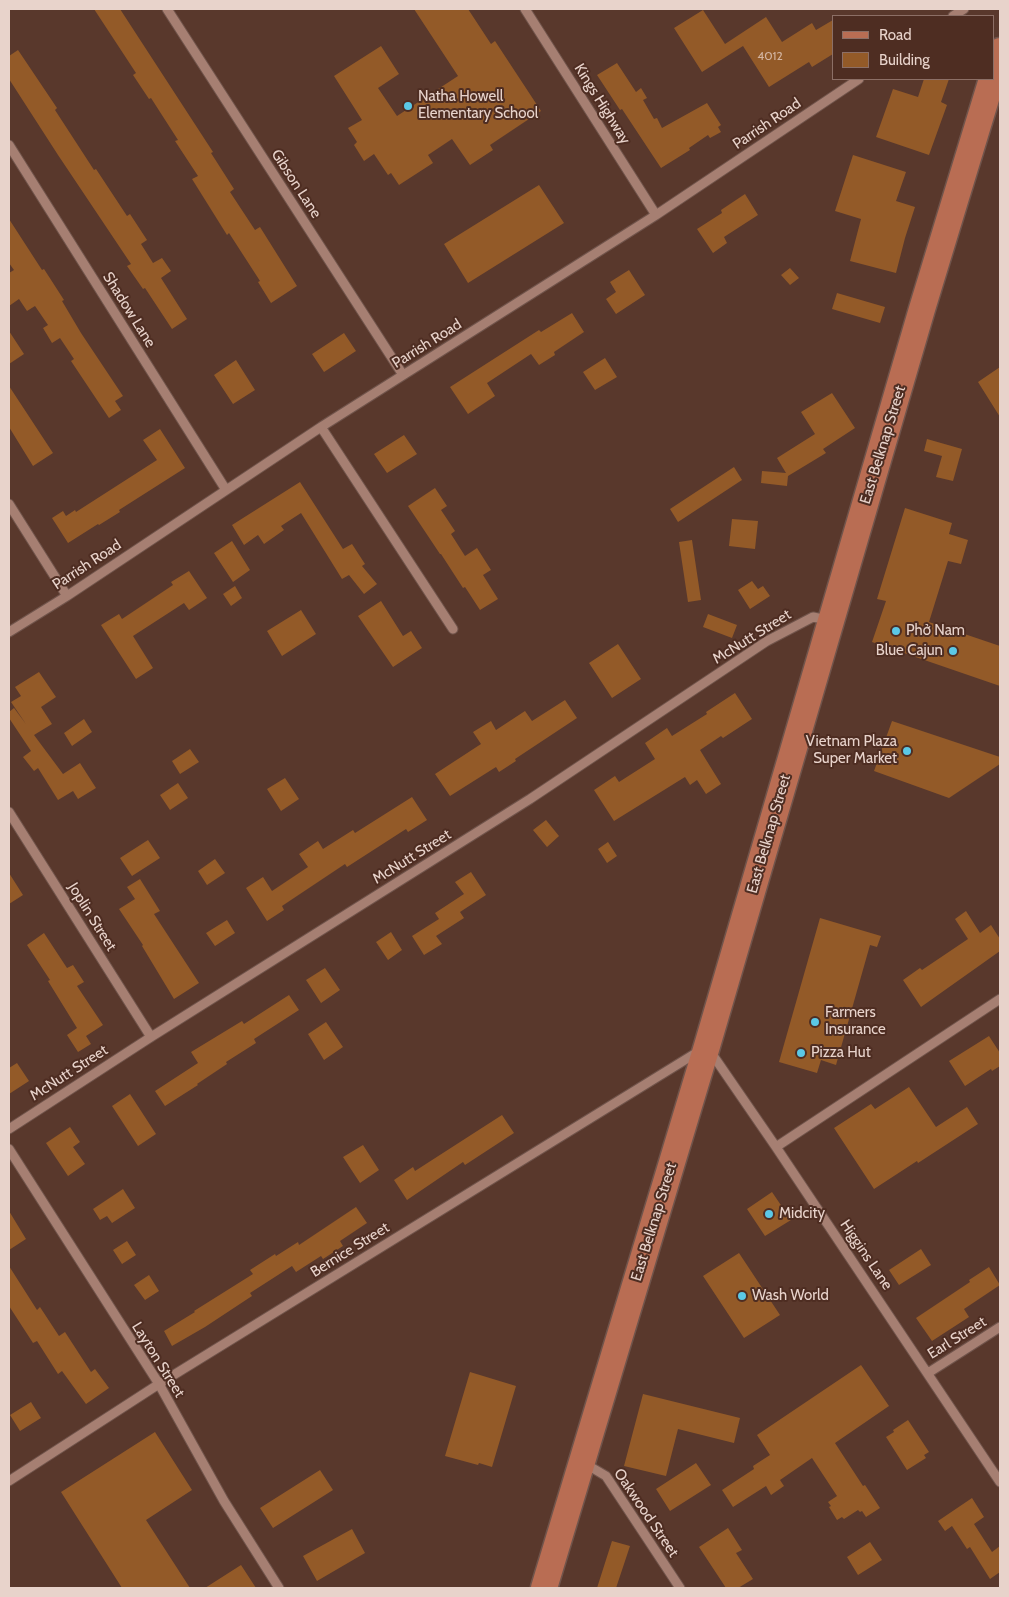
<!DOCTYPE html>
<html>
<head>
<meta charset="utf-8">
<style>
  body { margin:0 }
  #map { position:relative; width:1009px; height:1597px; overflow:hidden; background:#59382c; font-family:Cabin,sans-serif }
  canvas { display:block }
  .frame { position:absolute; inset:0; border:10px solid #e8d3cb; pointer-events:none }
  .legend { position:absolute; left:832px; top:15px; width:162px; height:65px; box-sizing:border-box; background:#4e2d22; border:1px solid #8c6f66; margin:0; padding:6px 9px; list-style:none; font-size:15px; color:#e8d3cb }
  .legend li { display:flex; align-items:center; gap:10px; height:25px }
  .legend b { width:25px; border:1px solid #8c6f66 }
</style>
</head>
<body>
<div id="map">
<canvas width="1009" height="1597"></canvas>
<div class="frame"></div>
<ul class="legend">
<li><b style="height:6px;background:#b96d53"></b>Road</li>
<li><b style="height:14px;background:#935a28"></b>Building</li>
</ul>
</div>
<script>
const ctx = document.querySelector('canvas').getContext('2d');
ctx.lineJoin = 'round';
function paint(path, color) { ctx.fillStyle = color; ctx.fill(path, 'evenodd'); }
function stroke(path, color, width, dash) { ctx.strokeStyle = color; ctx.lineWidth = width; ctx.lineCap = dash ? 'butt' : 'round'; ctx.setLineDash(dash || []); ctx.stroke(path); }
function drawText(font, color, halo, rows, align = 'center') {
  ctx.font = font + ' Cabin,sans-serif'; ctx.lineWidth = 4; ctx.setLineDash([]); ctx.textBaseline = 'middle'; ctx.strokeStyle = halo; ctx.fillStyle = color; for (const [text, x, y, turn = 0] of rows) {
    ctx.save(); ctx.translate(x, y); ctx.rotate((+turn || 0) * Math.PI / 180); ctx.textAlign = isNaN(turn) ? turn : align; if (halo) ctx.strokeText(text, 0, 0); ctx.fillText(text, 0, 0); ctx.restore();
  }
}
paint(new Path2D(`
  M94 9H120L213 152 211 153 234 189 230 192 255 230 260 227 297 286 271 303 258 282 260 281 229 233 227 235 192 179 198 176 175 141 178 140 151 98 149 99 133 75 136 73Z
  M414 9H468L491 44 495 41 541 111 490 145 493 150 470 165 452 139 428 155 433 163 399 185 391 173 388 175 374 154 364 161 354 145 357 142 348 128 362 120 334 76 381 46 399 74 378 88 397 116 458 76Z
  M703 10 725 44 766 17 782 42 812 23 816 30 833 20V54L812 67 809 62 769 87 743 46 702 72 674 28Z
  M18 50 57 108 55 110 94 170 96 169 127 216 130 214 147 240 141 244 153 263 162 258 171 271 161 278 187 319 172 329 145 288 143 289 127 266 131 264 58 155 9 79V56Z
  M617 63 636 92 641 88 647 98 643 100 654 119 657 118 662 128 707 103 721 125 718 127 721 132 710 138 708 135 689 148 690 150 661 168 622 109 620 110 597 75Z
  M924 79H949L941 102 947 105 929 155 876 137 893 89 918 97Z
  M853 155 906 172 896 201 915 207 905 238 896 273 850 261 861 219 835 211Z
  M539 185 564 223 468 283 444 244Z
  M745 194 758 215 724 237 727 243 713 253 697 229 722 213 721 210Z
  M9 219 42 270 44 269 64 300 62 301 81 333 123 396 115 401 121 410 109 418 71 361 74 359 60 338 52 343 43 328 48 325 35 306 27 311 19 299 9 306V273L14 270 9 263Z
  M790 268 799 278 790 285 781 275Z
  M629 270 645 295 616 314 606 299 616 292 610 282Z
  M837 293 885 307 880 323 832 309Z
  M572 313 584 332 554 352 555 355 539 365 531 354 487 383 495 396 468 414 450 387 539 330 541 332Z
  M9 331 24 354 9 364Z
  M344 333 356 351 324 372 312 354Z
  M605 358 617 377 595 390 583 372Z
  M236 360 255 390 233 404 214 375Z
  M1000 367V417L978 382Z
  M9 386 53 453 33 466 9 427Z
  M832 393 855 428 823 449 826 453 788 476 787 486 761 483 762 471 786 473 777 458 815 434 801 412Z
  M160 429 185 468 119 510 120 512 99 525 98 524 68 543 52 518 63 511 66 516 75 510 76 512 157 460 143 440Z
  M404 435 417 454 387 473 374 454Z
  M927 439 962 449 953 481 936 477 942 456 924 451Z
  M734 467 742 480 678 522 670 509Z
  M300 482 343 549 352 544 365 564 362 566 377 584 364 594 349 575 342 579 301 513 281 526 284 530 264 544 258 535 244 545 232 525Z
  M435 488 447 506 441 510 455 531 451 534 465 556 477 548 491 570 483 575 498 599 480 610 465 587 463 588 441 554H440L408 506Z
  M905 508 952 523 949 534 968 540 961 564 948 561 929 622 1000 646V686L872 642 886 601 877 599Z
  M732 519 758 521 755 549 729 546Z
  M692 540 701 600 688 602 679 542Z
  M232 541 250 570 233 582 214 553Z
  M189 571 207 598 189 610 184 603 133 636 153 668 136 679 101 625 119 614 122 619 173 585 171 582Z
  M752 581 758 589 763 586 770 596 750 609 738 590Z
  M235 586 242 598 231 606 223 594Z
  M381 601 403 636 411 631 422 648 393 667 358 616Z
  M301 610 316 634 282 656 267 631Z
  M708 614 737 625 732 638 703 627Z
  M618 644 641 679 612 698 589 663Z
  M39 672 56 697 41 707 52 724 34 735 63 774 80 763 96 788 78 799 73 791 58 800 38 768 34 771 23 757 31 751 9 718V712L14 708 26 724 11 702 21 696 15 687Z
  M735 693 752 719 723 738 721 736 700 750 721 784 706 794 697 780 690 785 685 777 614 821 594 790 615 776 619 782 655 759 645 743 667 728 672 736 707 714 706 712Z
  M565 700 577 718 515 759 516 761 499 772 496 767 450 796 435 774 481 744 473 732 491 721 496 730 525 711 532 721Z
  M84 719 92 732 72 746 64 733Z
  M892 721 1000 757V764L949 798 874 771Z
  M190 749 199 762 180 774 172 761Z
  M285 778 299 799 281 811 267 789Z
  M178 783 188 798 170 810 160 795Z
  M412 797 427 820 408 832 406 829 347 867 345 864 282 906 284 910 267 921 246 888 263 877 272 891 308 867 299 854 318 841 323 849 353 830 355 833Z
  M546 820 559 836 547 847 533 830Z
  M148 840 160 858 132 876 120 858Z
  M608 842 617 856 607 863 598 849Z
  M215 859 225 873 207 885 198 871Z
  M471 872 486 895 460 912 464 918 436 936 442 944 424 955 412 936 439 919 435 913 464 894 455 882Z
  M9 873 23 895 9 904Z
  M140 879 160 911 154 914 199 983 174 999 142 946 143 945 119 909 135 899 127 887Z
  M966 911 980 933 991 925 1000 939V951L921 1007 903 980 920 968 922 970 968 939 955 919Z
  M820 918 881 936 877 947 870 945 836 1065 821 1060 817 1073 779 1062Z
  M227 920 235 933 215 946 206 933Z
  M391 932 402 950 388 960 376 942Z
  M44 933 67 968 73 965 84 982 77 986 103 1025 86 1036 91 1044 78 1052 67 1035 77 1028 48 981 50 980 27 945Z
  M325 968 340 990 321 1003 306 980Z
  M289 995 299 1010 254 1039 256 1043 226 1062 227 1064 197 1084 198 1085 165 1106 155 1091 198 1063 191 1052 242 1021 244 1024Z
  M326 1022 343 1047 324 1060 308 1034Z
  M989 1036 1000 1053V1066L992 1071 991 1069 965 1086 949 1061Z
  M17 1063 29 1081 9 1094V1068Z
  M909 1087 936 1127 967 1107 978 1124 918 1163 917 1161 874 1189 834 1128 871 1104 875 1109Z
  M130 1094 156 1134 138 1146 112 1106Z
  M502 1115 514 1133 465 1165 463 1162 407 1200 394 1180 413 1167 415 1171Z
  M70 1127 80 1142 73 1147 85 1164 68 1176 46 1143Z
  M363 1145 379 1170 360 1183 343 1157Z
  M123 1189 135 1208 112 1223 107 1216 100 1220 93 1209Z
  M772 1192 791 1220 765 1236 747 1209Z
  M356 1207 367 1223 340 1241 343 1246 323 1259 321 1256 296 1272 292 1266 250 1293 252 1296 205 1327 172 1346 164 1331 195 1312 194 1311 253 1274 250 1270 275 1254 276 1256 298 1242 299 1245Z
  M9 1211 26 1239 9 1250Z
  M127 1241 136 1255 122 1264 113 1250Z
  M921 1249 931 1265 899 1285 889 1270Z
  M739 1253 780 1315 744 1338 703 1276Z
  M9 1266 37 1310 40 1307 59 1336 65 1332 91 1372 95 1369 109 1388 86 1404 62 1371 58 1374 37 1341 33 1343 9 1306Z
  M989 1267 1000 1285 964 1309 969 1317 932 1341 916 1318 970 1282 969 1280Z
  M149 1275 159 1291 145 1300 134 1285Z
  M861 1365 889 1406 835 1443 863 1486 865 1485 880 1508 866 1517 862 1511 860 1512 858 1510 844 1519 842 1517 837 1520 829 1507 831 1506 828 1502 837 1496 812 1458 780 1480 784 1486 771 1495 766 1486 733 1507 722 1490 754 1469 753 1466 770 1455 757 1435Z
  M470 1372 516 1386 492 1467 479 1463 478 1465 445 1456Z
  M643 1394 740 1418 734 1443 678 1429 666 1476 624 1466Z
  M31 1402 41 1418 20 1431 10 1415Z
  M908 1420 929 1452 924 1455 926 1458 907 1470 886 1437 894 1432 893 1430Z
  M155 1432 192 1490 146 1520 190 1588H122L61 1492Z
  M696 1463 711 1485 670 1511 656 1489Z
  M320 1470 333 1490 273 1528 260 1508Z
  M972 1498 984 1517 974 1524 992 1552 1000 1546V1572L990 1579 970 1547 967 1549 952 1526 945 1531 938 1521Z
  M728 1528 742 1550 736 1553 753 1579 738 1588H726L699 1547Z
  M352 1529 365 1553 317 1581 303 1556Z
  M612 1541 630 1546 616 1588H597Z
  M870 1542 882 1560 858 1575 847 1557Z
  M241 1565 256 1588H205Z`), '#935a28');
const minor = new Path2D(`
  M167 9 403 375
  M525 9 656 215
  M953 16 964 9
  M9 145 226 490
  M321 427 453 629
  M9 504 67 596
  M9 632 67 596 321 427 656 215 859 79
  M9 812 151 1037
  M710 1051 776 1147 1000 1482
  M9 1129 151 1037 530 799 767 641 813 617 828 620
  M776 1147 1000 999
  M9 1149 159 1384 224 1501 279 1588
  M928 1373 1000 1327
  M584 1463 606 1476 680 1588
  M9 1481 159 1384 701 1050`);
const major = new Path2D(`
  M993 76 1000 51
  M544 1588 707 1046 922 309 992 79`);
stroke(minor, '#70544b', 11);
stroke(major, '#70544b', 29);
stroke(minor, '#a67f72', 9);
stroke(major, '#b96d53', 26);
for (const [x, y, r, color] of [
  [408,106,5,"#5bc8e6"],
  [896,631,5,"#5bc8e6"],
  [953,651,5,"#5bc8e6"],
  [907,751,5,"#5bc8e6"],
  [815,1022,5,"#5bc8e6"],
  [801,1053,5,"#5bc8e6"],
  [769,1214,5,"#5bc8e6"],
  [742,1296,5,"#5bc8e6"]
]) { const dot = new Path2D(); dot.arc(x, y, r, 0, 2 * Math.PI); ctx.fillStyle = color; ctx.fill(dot); stroke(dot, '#4e2d22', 2); }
drawText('12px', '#d3b5a2', null, [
  ["4012",770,56]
]);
drawText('15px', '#e8d3cb', '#4e2d22', [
  ["Natha Howell",418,97],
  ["Elementary School",418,114],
  ["Phở Nam",906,631],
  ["Blue Cajun",943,651,"right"],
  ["Vietnam Plaza",897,742,"right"],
  ["Super Market",897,759,"right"],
  ["Farmers",825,1013],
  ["Insurance",825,1030],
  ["Pizza Hut",811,1053],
  ["Midcity",779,1214],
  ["Wash World",752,1296]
], 'left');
drawText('15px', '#e8d3cb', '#4e2d22', [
  ["Kings Highway",602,104,58],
  ["Parrish Road",767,124,-34],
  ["Gibson Lane",296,184,57],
  ["Shadow Lane",129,310,58],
  ["Parrish Road",427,344,-32],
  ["East Belknap Street",883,445,-73],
  ["Parrish Road",87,565,-33],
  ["McNutt Street",752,637,-32],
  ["East Belknap Street",769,834,-74],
  ["McNutt Street",412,857,-32],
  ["Joplin Street",92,917,58],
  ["McNutt Street",69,1073,-33],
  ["East Belknap Street",654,1222,-73],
  ["Bernice Street",350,1250,-32],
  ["Higgins Lane",866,1255,56],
  ["Earl Street",957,1338,-32],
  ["Layton Street",158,1360,58],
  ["Oakwood Street",646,1513,56]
]);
</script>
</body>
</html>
